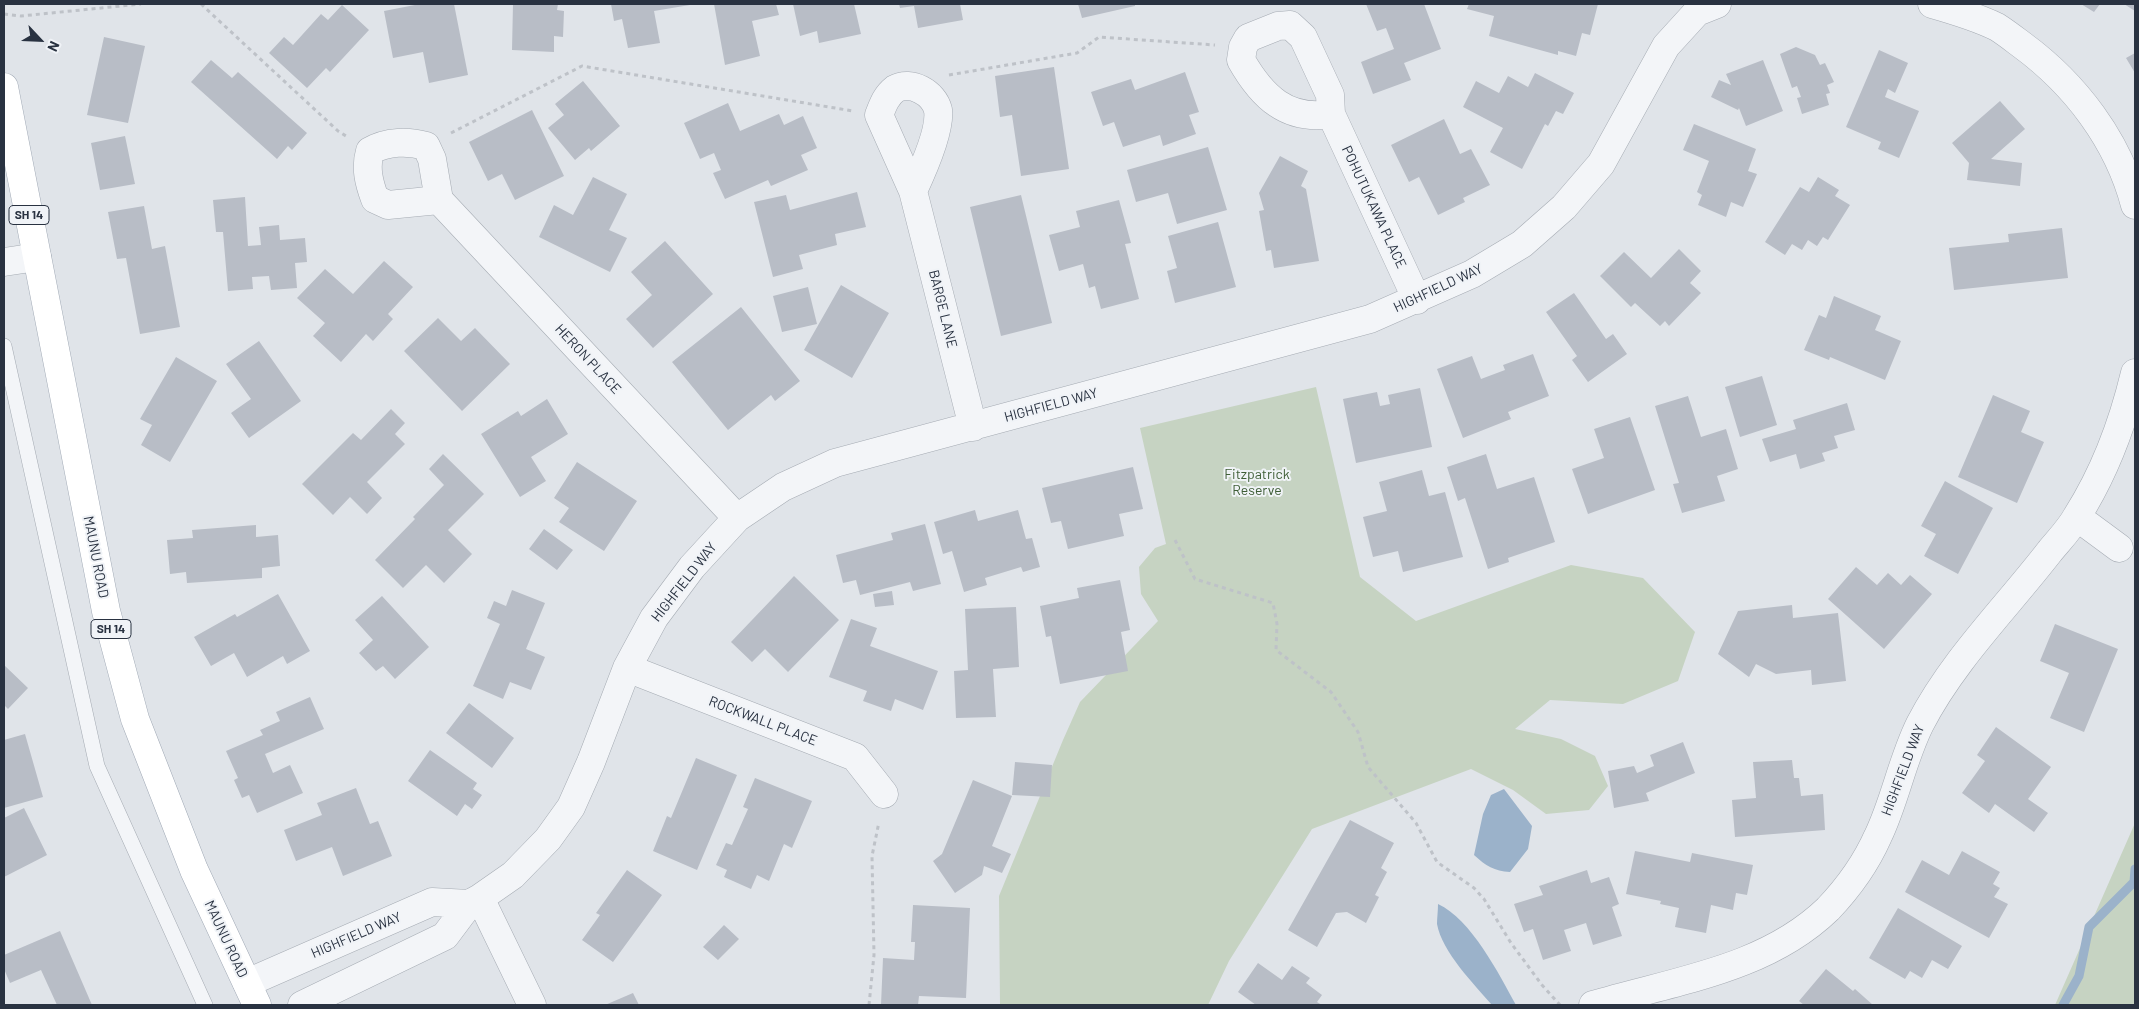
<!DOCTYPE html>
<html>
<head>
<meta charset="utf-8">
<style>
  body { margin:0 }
  #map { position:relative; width:2139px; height:1009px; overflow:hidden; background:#e0e4e9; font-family:Barlow,sans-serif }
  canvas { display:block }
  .frame { position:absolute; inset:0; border:5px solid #293241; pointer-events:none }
  .north { position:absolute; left:15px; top:15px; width:50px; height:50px; -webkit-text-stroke:4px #f0f3f7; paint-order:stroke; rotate:115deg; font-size:14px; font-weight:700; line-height:20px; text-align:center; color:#293241 }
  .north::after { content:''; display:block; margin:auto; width:18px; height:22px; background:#293241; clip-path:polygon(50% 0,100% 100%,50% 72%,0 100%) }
</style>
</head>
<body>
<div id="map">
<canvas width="2139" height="1009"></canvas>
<div class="frame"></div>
<div class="north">N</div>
</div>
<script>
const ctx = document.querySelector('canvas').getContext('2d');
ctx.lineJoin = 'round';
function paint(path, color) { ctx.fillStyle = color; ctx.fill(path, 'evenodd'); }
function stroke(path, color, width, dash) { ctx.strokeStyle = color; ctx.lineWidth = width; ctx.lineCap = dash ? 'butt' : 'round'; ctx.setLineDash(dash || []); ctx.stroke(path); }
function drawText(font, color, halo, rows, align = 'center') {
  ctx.font = font + ' Barlow,sans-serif'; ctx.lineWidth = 4; ctx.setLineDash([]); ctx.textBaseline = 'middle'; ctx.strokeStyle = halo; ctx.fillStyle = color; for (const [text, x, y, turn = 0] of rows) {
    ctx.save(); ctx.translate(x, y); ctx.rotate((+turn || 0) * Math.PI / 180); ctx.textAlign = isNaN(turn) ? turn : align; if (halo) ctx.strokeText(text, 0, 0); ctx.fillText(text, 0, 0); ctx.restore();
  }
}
paint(new Path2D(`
  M1316 387 1360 577 1416 621 1571 565 1643 578 1695 632 1678 681 1623 704 1550 700 1515 729 1561 739 1595 756 1608 786 1589 810 1546 814 1513 790 1471 769 1312 829 1229 961 1208 1005H1000L999 896 1063 740 1080 702 1158 621 1141 594 1139 567 1155 548 1166 544 1140 428Z
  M2135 823V1005H2055Z`), '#c6d3c2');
paint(new Path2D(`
  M1504 789 1532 826 1528 849 1510 872C1494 871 1486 866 1474 855L1483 814 1491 795Z
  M1438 904C1471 919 1499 974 1516 1005H1492C1474 984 1442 952 1437 924 1437 918 1438 911 1438 904Z`), '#9bb2ca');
stroke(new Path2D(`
  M2063 1005 2079 976 2089 927 2134 882 2135 869`), '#9bb2ca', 9);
paint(new Path2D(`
  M420 4H454L468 75 429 83 423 52 393 58 384 11Z
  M513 4H558L557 10 564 11 563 37 554 36V52L512 50Z
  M611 4H690V5L654 11 660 43 628 48 622 19 614 21Z
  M714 4H776L779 15 752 21 760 56 725 65Z
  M793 4H854L861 34 819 43 817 31 800 36Z
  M899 4H960L963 20 918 28 914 6 900 8Z
  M1078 4H1135V6L1082 18Z
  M1366 4H1424L1441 49 1404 63 1411 80 1373 94 1361 62 1394 49 1386 28 1377 31Z
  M1469 4H1598L1590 35 1582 33 1576 56 1558 51V55L1489 36 1494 16 1467 9Z
  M2081 4H2100L2094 12Z
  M2124 4H2135V11Z
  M342 5 369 30 330 72 326 68 307 88 269 53 284 37 293 45 321 14 328 20Z
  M104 37 145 46 128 123 87 115Z
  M1796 47 1815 55 1820 65 1825 63 1834 82 1827 85 1830 93 1826 94 1829 105 1802 114 1797 98 1801 97 1797 86 1792 88 1780 54Z
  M1879 50 1908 63 1895 93 1888 89 1885 97 1919 111 1899 158 1878 149 1881 142 1846 127Z
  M2135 53V73L2126 58Z
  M211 60 232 78 238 72 307 133 292 150 288 146 277 159 191 82Z
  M1763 60 1783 111 1746 126 1739 108 1738 110 1711 97 1719 80 1731 85 1726 74Z
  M1054 67 1069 169 1021 176 1012 115 1000 117 995 76Z
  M1185 72 1199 112 1189 115 1196 134 1163 146 1160 135 1123 147 1114 122 1103 126 1091 92 1131 79 1135 90Z
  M1535 73 1574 93 1563 114 1556 111 1548 126 1545 124 1522 169 1490 152 1503 128 1463 107 1476 81 1499 93 1508 76 1528 87Z
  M583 81 620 126 591 151 589 148 575 160 548 128 564 115 555 104Z
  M2000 101 2025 129 1991 159 2022 163 2020 186 1967 180 1969 163 1952 143Z
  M728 103 740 131 779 114 784 125 803 116 817 148 801 155 808 170 771 186 768 180 725 199 713 173 721 170 714 153 700 159 684 123Z
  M532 110 564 176 515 200 502 174 488 181 469 142Z
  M1444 119 1460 154 1471 149 1490 185 1463 198 1465 202 1438 215 1419 177 1409 182 1391 145Z
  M1694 124 1756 149 1748 171 1757 174 1743 207 1731 202 1726 217 1698 205 1702 195 1697 192 1709 161 1683 150Z
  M125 136 135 184 100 190 91 143Z
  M1208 147 1227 210 1177 224 1168 193 1136 202 1127 170Z
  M1280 156 1308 171 1301 186 1306 189 1319 261 1274 268 1271 250 1266 251 1259 211 1264 210 1259 193Z
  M593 177 627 194 609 230 627 238 610 272 539 237 554 205 573 215Z
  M1818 177 1839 190 1835 196 1850 205 1828 240 1823 237 1817 246 1808 240 1802 250 1792 244 1785 255 1765 242 1800 187 1809 192Z
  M857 192 866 227 835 234 837 245 799 255 803 269 773 277 754 202 786 195 790 210Z
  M1021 195 1052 323 1001 336 970 207Z
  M245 197 248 246 261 245 259 227 279 225 280 240 305 238 307 262 295 263 297 288 271 290 269 276 252 277 253 289 228 291 223 232H216L213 200Z
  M1119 200 1131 243 1125 244 1139 299 1101 309 1095 286 1089 288 1083 264 1059 271 1049 235 1080 227 1076 211Z
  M144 206 152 249 165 246 180 327 140 334 126 258 117 259 108 212Z
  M1218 222 1236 287 1175 303 1167 271 1177 268 1168 236Z
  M2062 228 2068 278 1954 290 1949 248 2009 242 2008 234Z
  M665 241 713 294 653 348 626 319 652 295 631 272Z
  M1679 249 1701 271 1690 283 1701 293 1669 326 1665 321 1660 326 1635 303 1631 307 1600 276 1624 252 1651 278Z
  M384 261 413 287 388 314 393 319 373 341 366 334 341 362 313 336 325 323 297 298 325 269 353 294Z
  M841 285 889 313 852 378 804 350Z
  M808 287 817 324 782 332 773 296Z
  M1574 293 1606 339 1613 334 1627 354 1588 382 1572 360 1577 356 1546 312Z
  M1834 296 1881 316 1875 330 1901 341 1885 380 1830 357 1829 360 1804 350 1819 315 1826 318Z
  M741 307 800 381 775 401 771 395 728 430 672 362Z
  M438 318 461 341 475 328 510 364 462 411 404 351Z
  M259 341 301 401 249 438 231 413 251 399 226 364Z
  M1533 354 1549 396 1508 412 1511 419 1463 438 1437 369 1472 356 1481 379 1505 370 1503 365Z
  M176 357 217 381 170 462 141 445 152 425 140 419Z
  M1762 376 1777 425 1740 437 1725 387Z
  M1420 388 1432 447 1356 463 1343 399 1377 392 1380 406 1390 404 1388 395Z
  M1993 395 2030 411 2021 432 2044 442 2017 503 1958 477Z
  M1688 396 1701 437 1726 429 1738 469 1717 476 1725 501 1682 513 1673 484 1679 483 1655 406Z
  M547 399 568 434 531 457 546 481 520 497 481 434 518 411 521 416Z
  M1847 403 1855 430 1834 436 1838 448 1822 453 1825 461 1800 469 1796 454 1770 462 1762 439 1796 429 1793 420Z
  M391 409 405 423 395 434 405 444 367 482 382 498 367 514 350 497 333 515 302 484 353 433 361 440Z
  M1630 417 1655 490 1588 514 1572 469 1604 458 1594 429Z
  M443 454 484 494 448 530 472 554 444 583 426 565 403 588 375 560 415 519 413 517 444 485 429 469Z
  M1486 454 1497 489 1534 477 1555 542 1508 558 1509 562 1488 569 1465 498 1458 501 1447 467Z
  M577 462 637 501 604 551 559 522 569 508 554 498Z
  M1133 467 1143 509 1119 514 1124 536 1068 549 1061 521 1051 523 1042 488Z
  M1422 470 1429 496 1445 492 1463 557 1403 572 1398 551 1373 557 1363 517 1387 511 1379 482Z
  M1945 481 1993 508 1958 574 1924 556 1936 534 1921 526Z
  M975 510 978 521 1018 510 1026 539 1032 538 1040 567 1023 572 1021 567 985 578 987 585 964 592 952 551 943 554 934 522Z
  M925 524 941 584 913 591 910 582 860 595 856 580 843 583 836 555 893 540 891 533Z
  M256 525V537L278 535 280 566 262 568V578L187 583 186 572 170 574 167 540 193 538 192 530Z
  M544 529 573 550 557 570 529 549Z
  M1856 567 1877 585 1888 573 1901 585 1910 575 1932 594 1884 649 1828 599Z
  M794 576 839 620 788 672 765 649 752 662 731 642Z
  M1120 580 1130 630 1121 632 1128 671 1060 684 1051 636 1046 637 1040 606 1079 598 1077 588Z
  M512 590 545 603 526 649 545 657 531 690 510 682 503 699 473 686 500 624 487 618 494 601 506 606Z
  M892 591 894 605 875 607 873 594Z
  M278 594 310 651 287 664 283 656 247 677 234 653 211 666 194 637 235 614 237 617Z
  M382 596 429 647 395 679 383 666 376 671 359 653 373 640 355 620Z
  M1792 605 1793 618 1838 613 1846 681 1812 685 1811 670 1776 674 1756 664 1749 677 1718 654 1738 611Z
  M1016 607 1019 667 993 669 996 717 956 718 954 671 968 670 965 609Z
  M851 619 877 628 870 646 938 671 923 710 895 699 891 711 863 701 867 691 829 677Z
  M2055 624 2118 649 2084 732 2050 718 2069 673 2040 661Z
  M4 665 28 688 8 709 4 705Z
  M310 697 324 729 265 754 273 773 290 765 303 793 257 813 249 795 242 798 234 780 238 778 226 751 263 735 260 730 280 721 276 712Z
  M469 703 514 738 492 768 446 733Z
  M1996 727 2051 767 2028 799 2048 813 2034 832 1995 804 1989 813 1962 793 1985 761 1977 755Z
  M25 734 43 797 4 808V740Z
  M1683 742 1695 773 1646 793 1649 801 1614 808 1608 771 1634 766 1637 773 1654 766 1650 755Z
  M430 750 477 783 473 789 482 795 472 809 465 804 457 816 408 781Z
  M696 758 737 775 697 870 653 851 667 816 671 818Z
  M1792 760 1794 778H1799L1801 796 1823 794 1825 830 1735 837 1732 800 1756 798 1753 762Z
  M1015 762 1052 765 1050 797 1012 795Z
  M755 778 812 801 792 848 784 844 769 881 757 875 751 889 724 877 727 870 716 865 726 843 732 845 748 809 743 807Z
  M973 780 1012 796 992 846 1011 854 1002 873 984 866 982 875 955 893 933 861 942 854Z
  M356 788 370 824 378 821 392 856 343 876 332 847 296 861 284 830 322 815 317 803Z
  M24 808 47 855 4 877V818Z
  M1350 820 1394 843 1381 868 1387 872 1375 895 1379 897 1366 923 1347 912 1336 913 1317 947 1288 930Z
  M1635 851 1690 862 1692 853 1753 865 1747 895 1736 893 1733 910 1711 905 1706 933 1675 927 1679 908 1660 904 1661 901 1626 894Z
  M1962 851 2000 872 1993 884 2000 888 1994 897 2008 904 1989 938 1905 892 1922 860 1949 875Z
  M627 870 662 895 613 962 582 940 600 915 596 913Z
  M1587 870 1591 883 1609 877 1619 904 1612 907 1622 936 1593 945 1586 923 1564 930 1571 951 1543 960 1533 929 1524 932 1514 904 1543 895 1539 886Z
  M913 905 970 908 966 998 919 996 918 1005H881L883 958 914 960 915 942H911Z
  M1898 908 1962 946 1948 969 1932 960 1922 978 1910 971 1905 979 1869 958Z
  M724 925 739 939 718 960 703 947Z
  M60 931 92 1005H57L41 970 10 983 4 969V955Z
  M1258 963 1282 980 1292 966 1310 978 1306 983 1322 995 1317 1002 1322 1005H1256L1238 992Z
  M1826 969 1853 991 1855 989 1873 1005H1804L1799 1001Z
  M633 993 639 1005H605Z`), '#b8bdc6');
const service = new Path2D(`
  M4 346 97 766 205 1005`);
const minor = new Path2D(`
  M1932 4C1953 10 1977 17 1997 27 2005 32 2014 39 2022 45 2075 84 2118 140 2135 205
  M1331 114C1287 121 1262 97 1241 60L1243 47 1248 38 1278 26 1290 25 1303 37 1330 95 1331 114 1417 300
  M913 191 879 115C883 105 886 96 895 89 911 80 934 93 938 110 941 130 921 174 913 191L973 427
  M439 200 388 205 375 199C369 183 365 168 370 151 387 141 409 141 426 146L432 159 439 200 737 518
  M4 262 37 257
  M2077 517 2119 548
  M627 668 855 757 884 794
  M480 898 532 1005
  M247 983 432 902 469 904
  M302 1005 445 936 469 904 480 898 513 875 548 839 571 807 591 762 627 668 654 618 692 567 737 518 783 487 835 463 1370 319 1472 274 1522 244 1564 207 1601 164 1666 46 1697 12 1717 4
  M1593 1005C1673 981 1765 970 1828 909 1848 888 1866 863 1878 836 1895 801 1902 760 1920 724 1953 660 2006 608 2050 551 2059 540 2070 529 2077 516 2105 472 2123 423 2135 373`);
const primary = new Path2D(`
  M4 87 106 611 135 719 194 870 257 1005`);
stroke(service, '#a5abb3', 16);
stroke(minor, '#a5abb3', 29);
stroke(primary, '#a0a9b5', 29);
stroke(new Path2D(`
  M201 4 338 131 346 136
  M4 14 21 16 141 4
  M949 75 1077 53 1099 37 1215 45
  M451 133 582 66 853 111
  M1175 540 1195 579 1273 603 1277 624 1276 650 1331 692 1358 732 1368 767 1416 823 1437 862 1474 888 1484 899 1511 943 1542 985 1560 1005
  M869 1005 874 955 872 856 879 822`), '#bec2c8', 3, [4, 4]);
stroke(service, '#f3f5f8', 15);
stroke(minor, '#f3f5f8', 28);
stroke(primary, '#fff', 28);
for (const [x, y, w] of [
  [29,215,40],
  [111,629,40]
]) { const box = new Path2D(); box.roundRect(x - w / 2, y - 9.5, w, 19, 4); ctx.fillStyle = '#f0f3f7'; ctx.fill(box); stroke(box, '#293241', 1); }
drawText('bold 12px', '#293241', null, [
  ["SH 14",29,215],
  ["SH 14",111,629]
]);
drawText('14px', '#293241', '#f0f3f7', [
  ["POHUTUKAWA PLACE",1374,207,65],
  ["HIGHFIELD WAY",1438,288,-25],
  ["BARGE LANE",943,309,76],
  ["HERON PLACE",588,359,47],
  ["HIGHFIELD WAY",1051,405,-15],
  ["MAUNU ROAD",96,557,79],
  ["HIGHFIELD WAY",684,582,-52],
  ["ROCKWALL PLACE",763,721,21],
  ["HIGHFIELD WAY",1903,770,-69],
  ["HIGHFIELD WAY",356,935,-23],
  ["MAUNU ROAD",226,939,65]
]);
drawText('14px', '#3e5d36', '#f0f3f7', [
  ["Fitzpatrick",1257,474],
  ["Reserve",1257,490]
]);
</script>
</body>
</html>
